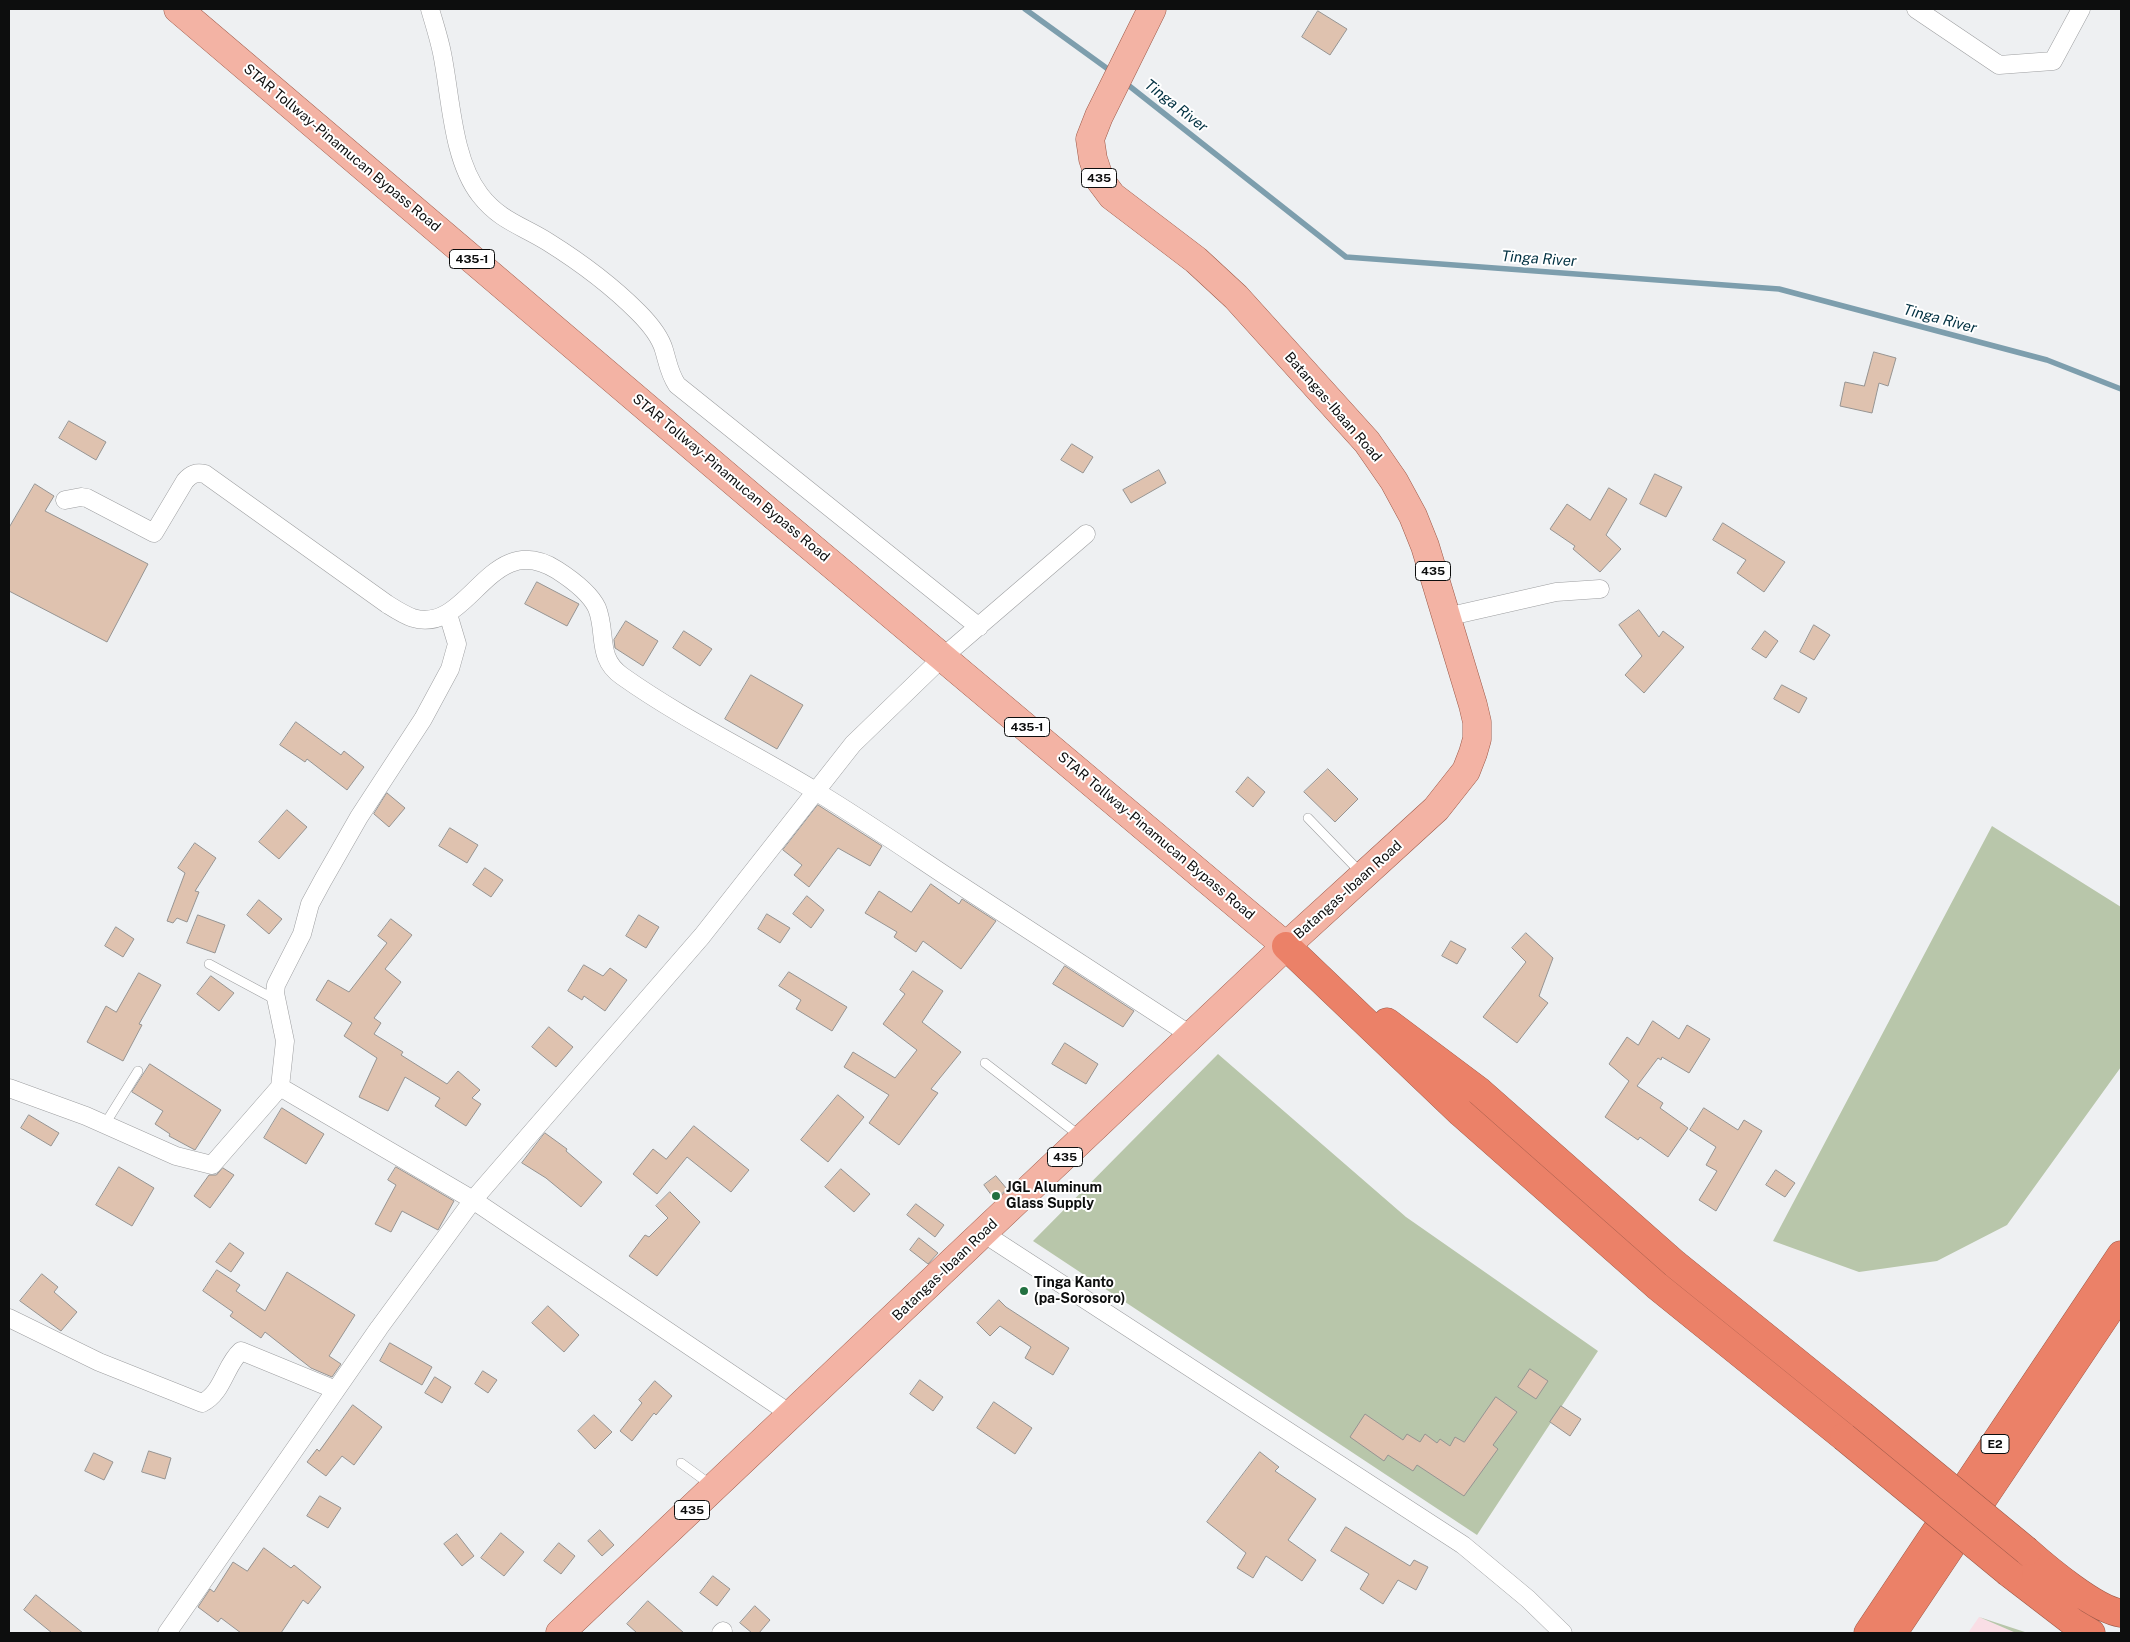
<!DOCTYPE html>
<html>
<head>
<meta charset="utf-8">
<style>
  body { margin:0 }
  #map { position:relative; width:2130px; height:1642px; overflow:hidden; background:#eef0f2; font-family:"Public Sans",sans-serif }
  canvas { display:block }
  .frame { position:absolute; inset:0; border:10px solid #0d0e0e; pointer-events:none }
</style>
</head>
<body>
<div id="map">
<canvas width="2130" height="1642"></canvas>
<div class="frame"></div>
</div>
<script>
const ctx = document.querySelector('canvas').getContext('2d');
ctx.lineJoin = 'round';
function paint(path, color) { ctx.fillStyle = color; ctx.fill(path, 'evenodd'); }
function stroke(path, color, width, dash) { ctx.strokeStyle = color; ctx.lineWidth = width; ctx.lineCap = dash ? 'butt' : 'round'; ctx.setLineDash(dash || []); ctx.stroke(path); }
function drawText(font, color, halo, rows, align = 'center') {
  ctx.font = font + ' "Public Sans",sans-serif'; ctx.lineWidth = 4; ctx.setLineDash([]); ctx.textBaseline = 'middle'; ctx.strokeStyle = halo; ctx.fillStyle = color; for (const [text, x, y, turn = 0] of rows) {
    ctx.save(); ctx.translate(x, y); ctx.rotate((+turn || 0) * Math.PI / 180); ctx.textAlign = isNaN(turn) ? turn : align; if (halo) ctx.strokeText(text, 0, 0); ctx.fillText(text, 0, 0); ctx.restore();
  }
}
paint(new Path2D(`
  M1979 1617 2016 1633H1968Z`), '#f9dee5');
paint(new Path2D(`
  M1992 826 2121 907V1067L2007 1225 1937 1261 1859 1272 1773 1241Z
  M1218 1054 1406 1217 1598 1351 1477 1535 1033 1241Z
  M1979 1617 2028 1633H2016Z`), '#b8c6aa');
stroke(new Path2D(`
  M1025 9 1112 72
  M1123 81 1346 257 1779 289 2047 360 2121 389`), '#7d9ead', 5.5);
const building = new Path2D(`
  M1318 11 1347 29 1330 55 1302 37Z
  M1874 352 1896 358 1888 386 1879 383 1872 413 1840 406 1845 382 1864 386Z
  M69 421 106 442 96 460 59 438Z
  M1072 444 1093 457 1083 473 1061 460Z
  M1159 470 1166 483 1131 503 1123 490Z
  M1655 474 1682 487 1666 517 1640 504Z
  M35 484 54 496 45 511 148 564 107 642 9 591V528Z
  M1609 488 1627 499 1606 535 1621 549 1600 572 1573 549 1575 546 1550 529 1567 504 1590 520Z
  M1723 523 1785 562 1764 592 1737 573 1746 560 1713 540Z
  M537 582 579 604 567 626 525 604Z
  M1639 610 1659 637 1663 631 1684 647 1644 693 1625 675 1642 656 1619 625Z
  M626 621 658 641 643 666 615 648 614 640Z
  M1814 625 1830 635 1814 660 1800 652Z
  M684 631 712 649 700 666 673 648Z
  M1765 631 1778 641 1766 658 1752 649Z
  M751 675 803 705 777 749 725 719Z
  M1782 685 1807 698 1799 713 1774 699Z
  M296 722 341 755 344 751 364 767 347 790 307 759 305 762 280 745Z
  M1328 769 1358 799 1335 822 1304 792Z
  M1248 777 1265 792 1253 807 1236 792Z
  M387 793 405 808 389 827 374 814Z
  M818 805 882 846 870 866 838 848 809 887 794 875 802 865 783 850Z
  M287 810 307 827 279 859 259 842Z
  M450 828 478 845 467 863 439 846Z
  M195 843 216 858 195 891 199 892 187 922 177 918 173 923 167 921 185 873 178 868Z
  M485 868 503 880 491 897 473 885Z
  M931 884 959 904 962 899 996 921 961 969 923 941 916 952 894 937 897 932 865 913 879 891 911 912Z
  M807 896 824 910 811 928 793 914Z
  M259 900 282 919 269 934 247 915Z
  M767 914 790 928 780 943 758 929Z
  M198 915 225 925 215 953 187 943Z
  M639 915 659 927 646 948 626 936Z
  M391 919 412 935 385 969 401 982 374 1018 381 1023 374 1034 403 1052 401 1055 447 1084 458 1071 480 1090 472 1098 481 1104 466 1126 435 1106 440 1098 405 1077 388 1111 359 1097 377 1058 344 1036 352 1023 316 1000 328 980 349 992 387 943 378 936Z
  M116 927 134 939 123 957 105 946Z
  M1526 933 1553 958 1539 996 1548 1003 1517 1043 1483 1017 1526 962 1512 948Z
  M1451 941 1466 949 1457 964 1442 956Z
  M584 965 603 976 610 968 627 980 605 1011 584 996 582 1000 568 991Z
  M1065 966 1134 1011 1123 1027 1053 984Z
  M913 971 943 991 922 1022 961 1052 931 1089 938 1093 899 1145 869 1123 889 1095 844 1067 853 1052 895 1078 917 1050 883 1024 905 994 900 990Z
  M789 972 847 1007 832 1031 796 1009 801 1000 779 986Z
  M139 973 161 985 139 1024 142 1025 123 1061 87 1042 106 1006 116 1012Z
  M211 976 234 993 219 1011 197 994Z
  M1653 1021 1679 1039 1687 1025 1710 1039 1689 1073 1662 1057 1661 1060 1658 1058 1637 1086 1663 1103 1660 1108 1688 1128 1668 1157 1640 1137 1638 1140 1605 1117 1629 1081 1609 1064 1627 1037 1638 1045Z
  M549 1027 573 1047 556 1067 532 1047Z
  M1065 1043 1098 1064 1086 1084 1052 1064Z
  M150 1064 221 1110 195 1150 169 1136 170 1134 155 1124 163 1111 132 1092Z
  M838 1095 864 1117 828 1162 801 1140Z
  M282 1108 324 1134 306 1164 264 1138Z
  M1704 1108 1738 1130 1744 1120 1762 1131 1716 1211 1699 1200 1717 1171 1706 1165 1716 1147 1690 1130Z
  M29 1115 59 1133 51 1146 21 1128Z
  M694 1126 749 1170 731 1192 687 1157 657 1194 633 1174 653 1149 666 1159Z
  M545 1133 567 1149 566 1151 602 1182 581 1207 546 1178 522 1163Z
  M119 1167 154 1188 132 1226 96 1205Z
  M396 1167 454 1201 438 1230 402 1211 391 1232 375 1224 396 1185 388 1180Z
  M223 1168 234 1175 210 1208 194 1196 209 1175H216Z
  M841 1169 870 1194 854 1212 825 1187Z
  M1776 1170 1795 1183 1785 1197 1766 1185Z
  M996 1176 1007 1189 995 1200 984 1185Z
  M670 1192 700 1222 657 1276 629 1256 645 1235 649 1237 668 1218 656 1206Z
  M916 1204 944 1225 935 1237 907 1215Z
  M919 1238 938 1253 928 1264 910 1250Z
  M230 1243 244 1253 231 1272 216 1262Z
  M217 1270 240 1285 236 1291 265 1311 287 1272 355 1315 329 1356 341 1364 332 1377 311 1368 265 1332 261 1338 230 1316 233 1312 203 1291Z
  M42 1274 58 1287 54 1292 77 1312 61 1331 20 1301Z
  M999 1300 1006 1307 1069 1348 1053 1375 1025 1358 1031 1347 1000 1326 990 1336 977 1323Z
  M548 1306 579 1335 564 1352 532 1323Z
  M390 1343 432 1367 422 1385 380 1361Z
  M1530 1369 1548 1381 1536 1399 1518 1387Z
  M483 1371 497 1380 488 1393 475 1384Z
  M435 1377 451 1387 442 1403 425 1393Z
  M920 1380 943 1397 933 1411 910 1394Z
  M655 1381 672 1396 656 1415 654 1413 632 1441 620 1431 642 1403 639 1400Z
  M1496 1397 1517 1412 1493 1445 1498 1449 1464 1496 1417 1465 1413 1471 1388 1455 1384 1461 1350 1437 1365 1414 1403 1440 1407 1434 1420 1442 1425 1434 1437 1443 1440 1439 1450 1446 1455 1437 1464 1442Z
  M994 1402 1032 1428 1015 1454 977 1428Z
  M353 1405 382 1427 354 1465 342 1456 326 1476 307 1462 317 1449 319 1451Z
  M1561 1406 1581 1419 1570 1436 1550 1422Z
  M594 1415 612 1432 595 1449 578 1431Z
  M149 1451 171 1458 165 1479 142 1472Z
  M1260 1452 1279 1467 1275 1471 1316 1499 1288 1540 1316 1560 1302 1581 1266 1556 1253 1578 1237 1568 1246 1553 1207 1522Z
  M94 1453 113 1462 104 1480 85 1471Z
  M320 1496 341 1508 328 1528 307 1516Z
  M1346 1527 1410 1566 1414 1560 1428 1567 1416 1590 1398 1580 1383 1604 1360 1589 1369 1574 1331 1551Z
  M600 1530 614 1545 602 1556 588 1541Z
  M501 1533 524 1552 504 1576 481 1558Z
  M457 1534 474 1556 462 1566 444 1544Z
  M559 1543 575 1556 561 1574 544 1561Z
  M264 1548 291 1568 294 1565 321 1587 308 1604 303 1600 281 1633H241L221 1618 218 1622 198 1607 210 1589 214 1592 233 1562 247 1571Z
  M713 1576 730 1589 717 1606 700 1593Z
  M36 1595 83 1633H52L24 1610Z
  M648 1601 684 1633H637L627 1624Z
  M755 1606 770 1620 759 1633H752L740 1623Z`);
paint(building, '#dfc2af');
stroke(building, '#969492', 1);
const service = new Path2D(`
  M1308 818 1362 874
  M209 964 276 1000
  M985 1063 1080 1136
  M105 1124 138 1071
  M681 1463 711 1485`);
const minor = new Path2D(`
  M430 9C434 23 439 38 442 53 451 97 452 159 480 195 500 221 523 226 548 242 580 262 612 286 638 312 648 322 660 336 664 350 668 363 669 373 677 385L979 627
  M1916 9 1999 65 2053 61 2081 9
  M65 500 81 497 87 498 154 533 185 481C191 474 196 472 205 474L387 604C395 609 404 615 413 618 470 635 489 527 557 570 571 579 590 593 597 608 607 633 596 658 622 676 684 720 752 752 817 792 860 818 901 846 943 874 1026 928 1109 982 1192 1036
  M1446 617 1556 592 1600 589
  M280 1087 285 1041 275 993 276 985 302 934 310 904 323 880 359 817 423 719 450 669 457 644 448 614
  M9 1088 86 1116 176 1156 212 1165 280 1087 473 1200 792 1415
  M983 1233 1463 1545 1528 1599 1563 1633
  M9 1318 99 1362 202 1403C223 1393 225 1365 241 1351L336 1390
  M167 1633 379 1328 473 1200 702 936 853 744 944 656 1086 534
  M721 1633 723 1631`);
const primary = new Path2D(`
  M178 9 767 510 1286 946
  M560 1633 1286 946 1436 809 1466 771 1473 753 1477 739V722L1473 705 1425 546 1413 516 1394 481 1367 442 1236 297 1196 260 1112 196 1100 180 1093 159 1090 139 1099 116 1152 9`);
const motorway = new Path2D(`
  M1286 946 1461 1113 1657 1286 1844 1437
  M1387 1022 1479 1091 1675 1264 1862 1415
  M2027 1551C2046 1568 2096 1610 2121 1613
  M2009 1573 2074 1623 2091 1633
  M1868 1633 2121 1255
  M1893 1633 2121 1293`);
stroke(service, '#9d9ea0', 10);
stroke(minor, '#9d9ea0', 19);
stroke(primary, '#9d5948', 29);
stroke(motorway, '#9d5948', 29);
stroke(service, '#fff', 9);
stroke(minor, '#fff', 18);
stroke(primary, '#f3b3a4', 28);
stroke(motorway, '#eb8168', 28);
const motorwayBridge = new Path2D(`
  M1862 1415 2027 1551
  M1844 1437 2009 1573`);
stroke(motorwayBridge, '#9d5948', 29, []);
stroke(motorwayBridge, '#eb8168', 28);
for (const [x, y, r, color] of [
  [996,1196,5,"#227040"],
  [1024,1291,5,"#227040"]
]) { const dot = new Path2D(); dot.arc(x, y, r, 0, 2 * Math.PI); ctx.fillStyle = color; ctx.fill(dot); stroke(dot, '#fff', 2); }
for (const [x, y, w] of [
  [1099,178,35],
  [472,259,45],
  [1433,571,35],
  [1027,727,45],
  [1065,1157,35],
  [1995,1444,28],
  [692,1510,35]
]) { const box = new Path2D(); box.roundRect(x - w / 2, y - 9.5, w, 19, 4); ctx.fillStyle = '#fff'; ctx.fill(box); stroke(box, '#0d0e0e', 1); }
drawText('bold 12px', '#0d0e0e', null, [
  ["435",1099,178],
  ["435-1",472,259],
  ["435",1433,571],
  ["435-1",1027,727],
  ["435",1065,1157],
  ["E2",1995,1444],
  ["435",692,1510]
]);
drawText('14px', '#0d0e0e', '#fff', [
  ["STAR Tollway-Pinamucan Bypass Road",342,148,40],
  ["Batangas-Ibaan Road",1333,407,49],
  ["STAR Tollway-Pinamucan Bypass Road",731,478,40],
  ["STAR Tollway-Pinamucan Bypass Road",1156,836,40],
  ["Batangas-Ibaan Road",1348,890,-42],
  ["Batangas-Ibaan Road",945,1270,-44]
]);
drawText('bold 14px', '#0d0e0e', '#fff', [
  ["JGL Aluminum",1006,1188],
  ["Glass Supply",1006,1204],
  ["Tinga Kanto",1034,1283],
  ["(pa-Sorosoro)",1034,1299]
], 'left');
drawText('italic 15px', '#003041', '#fff', [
  ["Tinga River",1176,106,38],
  ["Tinga River",1539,259,4],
  ["Tinga River",1940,319,15]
]);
</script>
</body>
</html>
